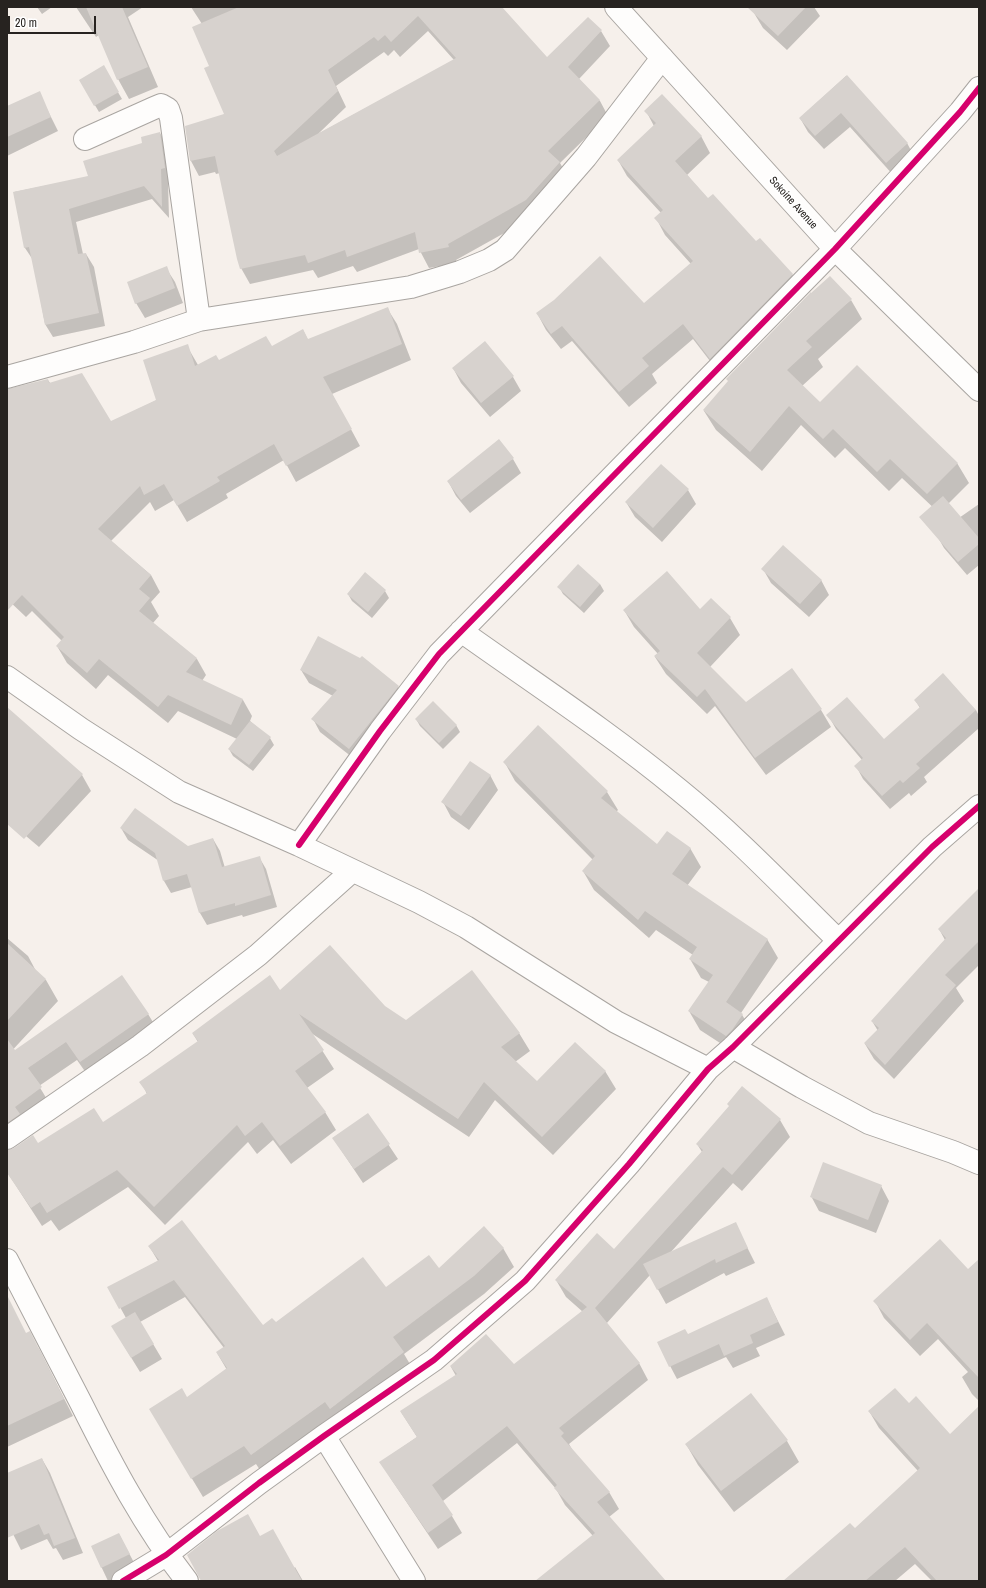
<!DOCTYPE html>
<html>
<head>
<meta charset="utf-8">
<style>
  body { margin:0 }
  #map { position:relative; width:986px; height:1588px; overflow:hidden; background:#f6f0eb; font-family:"Archivo Narrow",sans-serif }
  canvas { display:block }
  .frame { position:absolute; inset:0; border:8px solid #272320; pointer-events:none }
  .scale { position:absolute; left:8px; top:16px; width:88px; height:18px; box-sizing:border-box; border:2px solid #272320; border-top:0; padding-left:5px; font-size:12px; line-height:14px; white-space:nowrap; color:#272320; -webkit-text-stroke:3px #fff; paint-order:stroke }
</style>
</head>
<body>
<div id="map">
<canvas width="986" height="1588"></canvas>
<div class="frame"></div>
<div class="scale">20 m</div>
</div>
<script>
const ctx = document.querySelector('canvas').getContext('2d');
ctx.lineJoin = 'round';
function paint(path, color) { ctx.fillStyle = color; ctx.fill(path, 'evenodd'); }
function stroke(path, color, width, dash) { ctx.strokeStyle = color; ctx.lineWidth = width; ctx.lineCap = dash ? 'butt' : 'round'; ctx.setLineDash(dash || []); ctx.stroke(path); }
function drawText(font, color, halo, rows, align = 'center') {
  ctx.font = font + ' "Archivo Narrow",sans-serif'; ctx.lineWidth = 3.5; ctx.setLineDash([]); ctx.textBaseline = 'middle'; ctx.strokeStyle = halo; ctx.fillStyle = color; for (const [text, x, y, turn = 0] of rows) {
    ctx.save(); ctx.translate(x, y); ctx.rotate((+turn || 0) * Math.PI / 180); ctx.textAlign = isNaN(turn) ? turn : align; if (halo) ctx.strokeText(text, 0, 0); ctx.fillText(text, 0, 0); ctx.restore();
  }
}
paint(new Path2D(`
  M37 7H52L42 14Z
  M76 7H143L128 17 158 87 129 99 118 79 99 35 96 37Z
  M191 7H501L547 58 601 31 610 46 579 79 600 101 608 116 560 163 568 177 533 217 456 260 457 263 429 268 419 249 357 272 353 266 318 278 313 270 250 284 241 268 220 173 216 174 215 172 199 176 191 161 186 127 226 114 210 67 202 24ZM428 31 454 60 318 134 346 107 336 86 384 52 388 56 394 50 400 57Z
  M761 7H814L820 16 787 50 763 28 754 13Z
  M103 67 122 99 99 112 80 80Z
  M846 76 907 143 915 158 894 176 850 127 824 149 808 132 800 118Z
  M39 93 58 131 7 156V111Z
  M646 111 701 136 710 153 687 175 708 199 792 274 802 291 720 374 693 339 652 374 657 383 629 407 572 341 561 349 546 330 537 313 644 304 691 264 665 235 656 218 661 213 627 176 618 160 654 126Z
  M160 133 168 147 172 181 168 182 169 218 152 199 76 222 83 254H86L94 267 105 326 53 337 45 324 33 260 25 248 14 192 89 177Z
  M166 268 175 282 183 303 145 318 136 303Z
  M851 300 862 319 818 359 823 367 802 386 820 403 957 463 969 483 939 513 902 478 889 491 845 448 835 458 801 425 762 471 716 430 704 411Z
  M387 308 397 324 411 360 332 394 360 446 296 482 284 460 226 494 228 498 187 522 174 500 155 511 150 502 111 541 151 575 160 592 151 602 159 616 153 623 197 659 206 675 202 681 243 700 252 716 250 721 270 738 274 745 253 771 233 756 229 749 237 739 178 711 168 723 108 675 96 689 67 663 57 646 62 641 32 611 26 617 7 599V390L48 380 50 383 111 422 157 400 187 346 198 365 219 362 272 347 303 330 308 340Z
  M453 368 513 377 521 391 490 417 461 383Z
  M513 459 521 473 470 513 456 496 448 481Z
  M688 490 696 504 662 542 635 517 626 502Z
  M979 504V565L967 575 944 548 936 534Z
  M763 569 821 580 829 595 809 617 771 583Z
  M600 584 604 591 584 613 563 594 559 587Z
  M385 591 389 598 372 618 352 601 348 594Z
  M624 610 730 618 740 635 710 667 746 703 792 669 821 710 831 727 766 775 715 706 707 714 666 674 655 657 658 654 634 627Z
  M301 670 398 687 405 700 357 761 320 732 313 719 333 696 309 683Z
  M915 700 976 710 979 716V728L924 777 927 782 911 796 909 793 890 809 863 779 856 766 862 760 836 729 828 715 884 740 920 708Z
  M7 708 82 775 91 791 39 847 13 825 7 814Z
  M416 719 456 725 460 732 443 749 420 726Z
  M505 763 607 792 618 810 616 812 657 846 690 848 701 867 687 886 767 939 778 958 741 1013 753 1033 737 1054 700 1030 689 1011 709 982 701 978 690 959 693 955 656 930 649 938 594 890 583 871 593 860 515 781Z
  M490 775 498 790 469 830 451 817 443 802Z
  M121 828 187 847 213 839 220 851 225 868 259 857 266 869 277 907 243 917 242 915 207 925 200 913 192 887 171 893 164 881 159 861 128 840Z
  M979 890V965L956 988 964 1001 894 1079 874 1059 865 1044 878 1031 872 1021 945 940 939 929Z
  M7 938 28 956 36 971 46 980 58 1001 7 1056Z
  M280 991 385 1007 406 1021 519 1033 530 1051 515 1062 537 1083 605 1071 616 1089 553 1155 495 1100 469 1137 311 1033 334 1069 307 1088 325 1112 336 1130 291 1164 273 1140 257 1154 248 1142 165 1225 128 1187 59 1231 51 1220 42 1226 7 1172V1152L38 1144 103 1124 147 1094 141 1082 198 1042 193 1034Z
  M148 1014 159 1032 91 1080 77 1060 39 1086 51 1106 7 1150V1057Z
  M728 1104 780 1120 790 1137 742 1191 733 1183 670 1253 735 1223 755 1263 726 1276 724 1273 666 1304 650 1275 606 1324 639 1363 648 1380 569 1444 573 1451 609 1492 619 1509 609 1517 665 1581H537L593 1536 565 1505 556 1489 517 1443 443 1501 462 1533 438 1549 391 1479 381 1462 417 1437 401 1412 456 1376 451 1367 513 1366 583 1312 566 1297 556 1280 615 1250 702 1152 697 1144 730 1107Z
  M368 1114 398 1159 363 1183 333 1138Z
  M881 1186 889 1201 876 1233 819 1211 811 1196Z
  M149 1246 263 1326 275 1324 386 1289 503 1248 514 1267 484 1294 404 1354 414 1371 262 1473 256 1464 203 1497 161 1427 187 1398 227 1370 217 1353 224 1348 185 1297 140 1322 162 1359 140 1372 121 1341 126 1318 109 1287 158 1261Z
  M979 1260V1401L972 1394 962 1377 968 1372 938 1339 920 1356 884 1318 875 1301 968 1271Z
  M7 1297 27 1338 39 1349 73 1416 7 1447Z
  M767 1299 785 1335 756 1348 760 1356 733 1368 726 1357 677 1379 658 1343 688 1335Z
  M909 1404 950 1435 979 1407V1581H932L915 1564 895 1581H784L855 1529 918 1471 879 1428 869 1411Z
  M787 1441 799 1462 734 1512 698 1465 686 1444Z
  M42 1459 50 1473 83 1553 63 1560 56 1548 53 1549 47 1539 21 1550 7 1522V1474Z
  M119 1534 141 1576 133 1581H108L92 1547Z
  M295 1567 303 1581H202L294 1568Z`), '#0003');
paint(new Path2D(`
  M86 7H122L148 67 117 80Z
  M239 7H502L547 57 588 17 602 30 568 67 600 100 548 151 560 162 526 200 448 244 449 247 419 253 415 232 347 257 345 250 308 263 305 255 240 269 237 259 215 156 190 161 185 126 224 114 204 68 209 66 192 27ZM418 16 456 58 277 156 274 151 338 91 328 70 374 37 378 41 385 35 391 42Z
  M747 7H806L778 36Z
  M104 65 119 92 94 106 79 80Z
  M847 75 908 143 886 163 841 113 815 136 799 118Z
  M40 91 51 117 7 137V106Z
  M662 94 702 136 675 161 708 198 713 194 756 241 760 238 793 274 710 359 683 324 642 358 649 366 619 392 562 326 551 334 536 313 554 300 600 256 644 303 693 261 654 218 663 210 617 160 656 123 644 111Z
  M160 132 165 168 161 169 162 207 144 186 69 209 78 254 86 253 99 313 45 325 29 247 24 248 13 192 88 176 83 161 142 143 141 137Z
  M167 266 175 288 135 304 127 282Z
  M830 276 852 299 806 341 812 347 787 370 820 402 857 365 958 463 927 494 890 459 877 472 833 429 823 439 789 406 750 452 703 410 728 381 726 379 811 292V293Z
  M388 307 402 344 323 377 352 429 286 466 274 444 217 477 220 481 177 506 164 484 144 495 140 486 98 529 151 575 139 589 150 598 139 611 197 658 186 672 243 699 231 725 168 695 158 707 99 659 87 673 56 646 64 637 22 595 7 611V389L48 379 49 383 82 373 111 421 156 400 143 360 188 344 195 366 216 355 219 360 266 336 272 346 303 329 308 339Z
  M485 341 514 376 481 403 452 368Z
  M499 439 514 458 461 500 447 481Z
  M661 464 689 489 653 528 625 502Z
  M943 496 979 538V544L958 562 919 517Z
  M783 545 822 580 800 604 761 569Z
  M578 564 600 584 580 607 557 587Z
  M667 571 700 609 711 598 731 617 697 653 746 702 792 668 822 709 755 758 705 689 697 697 654 656 660 651 623 610Z
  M365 572 386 590 368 612 347 594Z
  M318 636 360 658 362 656 399 686 349 749 311 719 337 690 300 670Z
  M943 673 976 710 916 764 920 768 903 783 900 780 882 796 854 766 863 758 826 715 847 697 884 739 920 707 914 700Z
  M433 701 457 725 439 743 415 719Z
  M7 707 83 774 24 839 7 824Z
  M250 721 271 737 249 765 228 749Z
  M538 725 608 791 601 798 657 844 667 831 691 848 672 874 768 939 726 1002 743 1014 732 1030 726 1036 688 1011 713 975 689 959 697 947 645 911 638 920 582 871 595 856 503 762Z
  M470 761 491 775 461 816 441 802Z
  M135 808 188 846 213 838 222 867 260 856 271 895 235 906V903L199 913 187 874 163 881 155 853 120 828Z
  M979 888V941L945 975 956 985 885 1065 864 1043 879 1028 871 1021 946 938 938 929Z
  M7 943 46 979 7 1021Z
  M330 945 385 1006 406 1020 472 970 520 1033 501 1047 537 1081 575 1042 606 1071 542 1137 484 1082 458 1119 299 1014 324 1050 295 1071 326 1112 280 1146 262 1122 245 1136 237 1125 154 1207 117 1170 47 1213 40 1202 31 1208 7 1173V1150L14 1148 33 1135 38 1143 94 1108 103 1122 147 1093 139 1082 198 1041 192 1033 270 975 280 990Z
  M122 975 149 1014 80 1062 66 1042 28 1068 42 1087 15 1107 20 1114 7 1123V1039L15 1050Z
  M742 1086 781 1119 732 1175 723 1167 595 1308 640 1363 559 1428 564 1433 561 1436 610 1492 597 1502 666 1581H535L595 1533 554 1488 557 1485 507 1426 432 1485 453 1515 428 1533 379 1462 417 1437 400 1411 457 1374 450 1366 486 1334 514 1364 587 1307 555 1280 597 1233 614 1249 703 1150 696 1144 729 1106 727 1104Z
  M368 1113 390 1144 354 1169 332 1138Z
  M823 1162 882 1185 868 1220 810 1197Z
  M182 1220 263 1325 272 1318 276 1322 363 1257 386 1287 429 1255 439 1268 484 1226 504 1248 474 1276 393 1337 404 1352 330 1409 325 1402 251 1455 244 1446 191 1479 149 1409 182 1388 187 1397 227 1368 216 1352 225 1346 174 1280 119 1309 107 1287 159 1260 148 1246Z
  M736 1222 748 1248 716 1263 715 1259 657 1290 643 1264Z
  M940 1239 968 1269 979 1259V1378L927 1323 910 1340 873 1301Z
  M7 1295 26 1333 30 1331 64 1399 7 1426Z
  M767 1297 778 1322 750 1335 753 1343 724 1356 719 1344 669 1367 657 1342 685 1329 688 1334Z
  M135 1312 154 1344 131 1358 111 1326Z
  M895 1388 909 1403 916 1396 950 1434 979 1406V1581H937L905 1547 865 1581H783L850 1523 855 1528 920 1468 868 1411Z
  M751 1393 788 1440 721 1491 685 1444Z
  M42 1458 75 1538 54 1546 49 1533 44 1535 39 1524 7 1538V1473Z
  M248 1514 260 1536 273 1529 302 1581H201L187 1555 217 1531Z
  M119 1533 130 1554 101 1568 91 1546Z`), '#d7d2ce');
const street = new Path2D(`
  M85 139 154 108 161 105 168 109 171 118 199 320
  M7 377 134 342 199 320 411 287 460 272 489 260 505 250 586 157 662 58
  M461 631C534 683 609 732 678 789 735 835 786 889 838 940
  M7 677 81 729 179 792 299 845 419 902 466 927 616 1022 708 1069
  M299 845 380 731 439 654 835 249 960 112 979 88
  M733 1047 802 1087 869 1123 953 1152 979 1163
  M7 1138 140 1046 258 955 352 871
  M7 1260C32 1308 56 1355 81 1403 112 1465 144 1526 187 1581
  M324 1436 414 1581
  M123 1581 166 1555 259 1483 324 1436 434 1360 525 1281 629 1164 708 1069 733 1047 932 847 979 806`);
const secondary = new Path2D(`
  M616 7 835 249 979 390`);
stroke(street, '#a9a5a1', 24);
stroke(secondary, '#a9a5a1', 24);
stroke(street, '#fefdfc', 22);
stroke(secondary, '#fefdfc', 22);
stroke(new Path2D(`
  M299 845 380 731 439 654 835 249 960 112 979 88
  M123 1581 166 1555 259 1483 324 1436 434 1360 525 1281 629 1164 708 1069 733 1047 932 847 979 806`), '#d6006c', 6);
drawText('11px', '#272320', '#fff', [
  ["Sokoine Avenue",793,203,48]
]);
</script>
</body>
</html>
